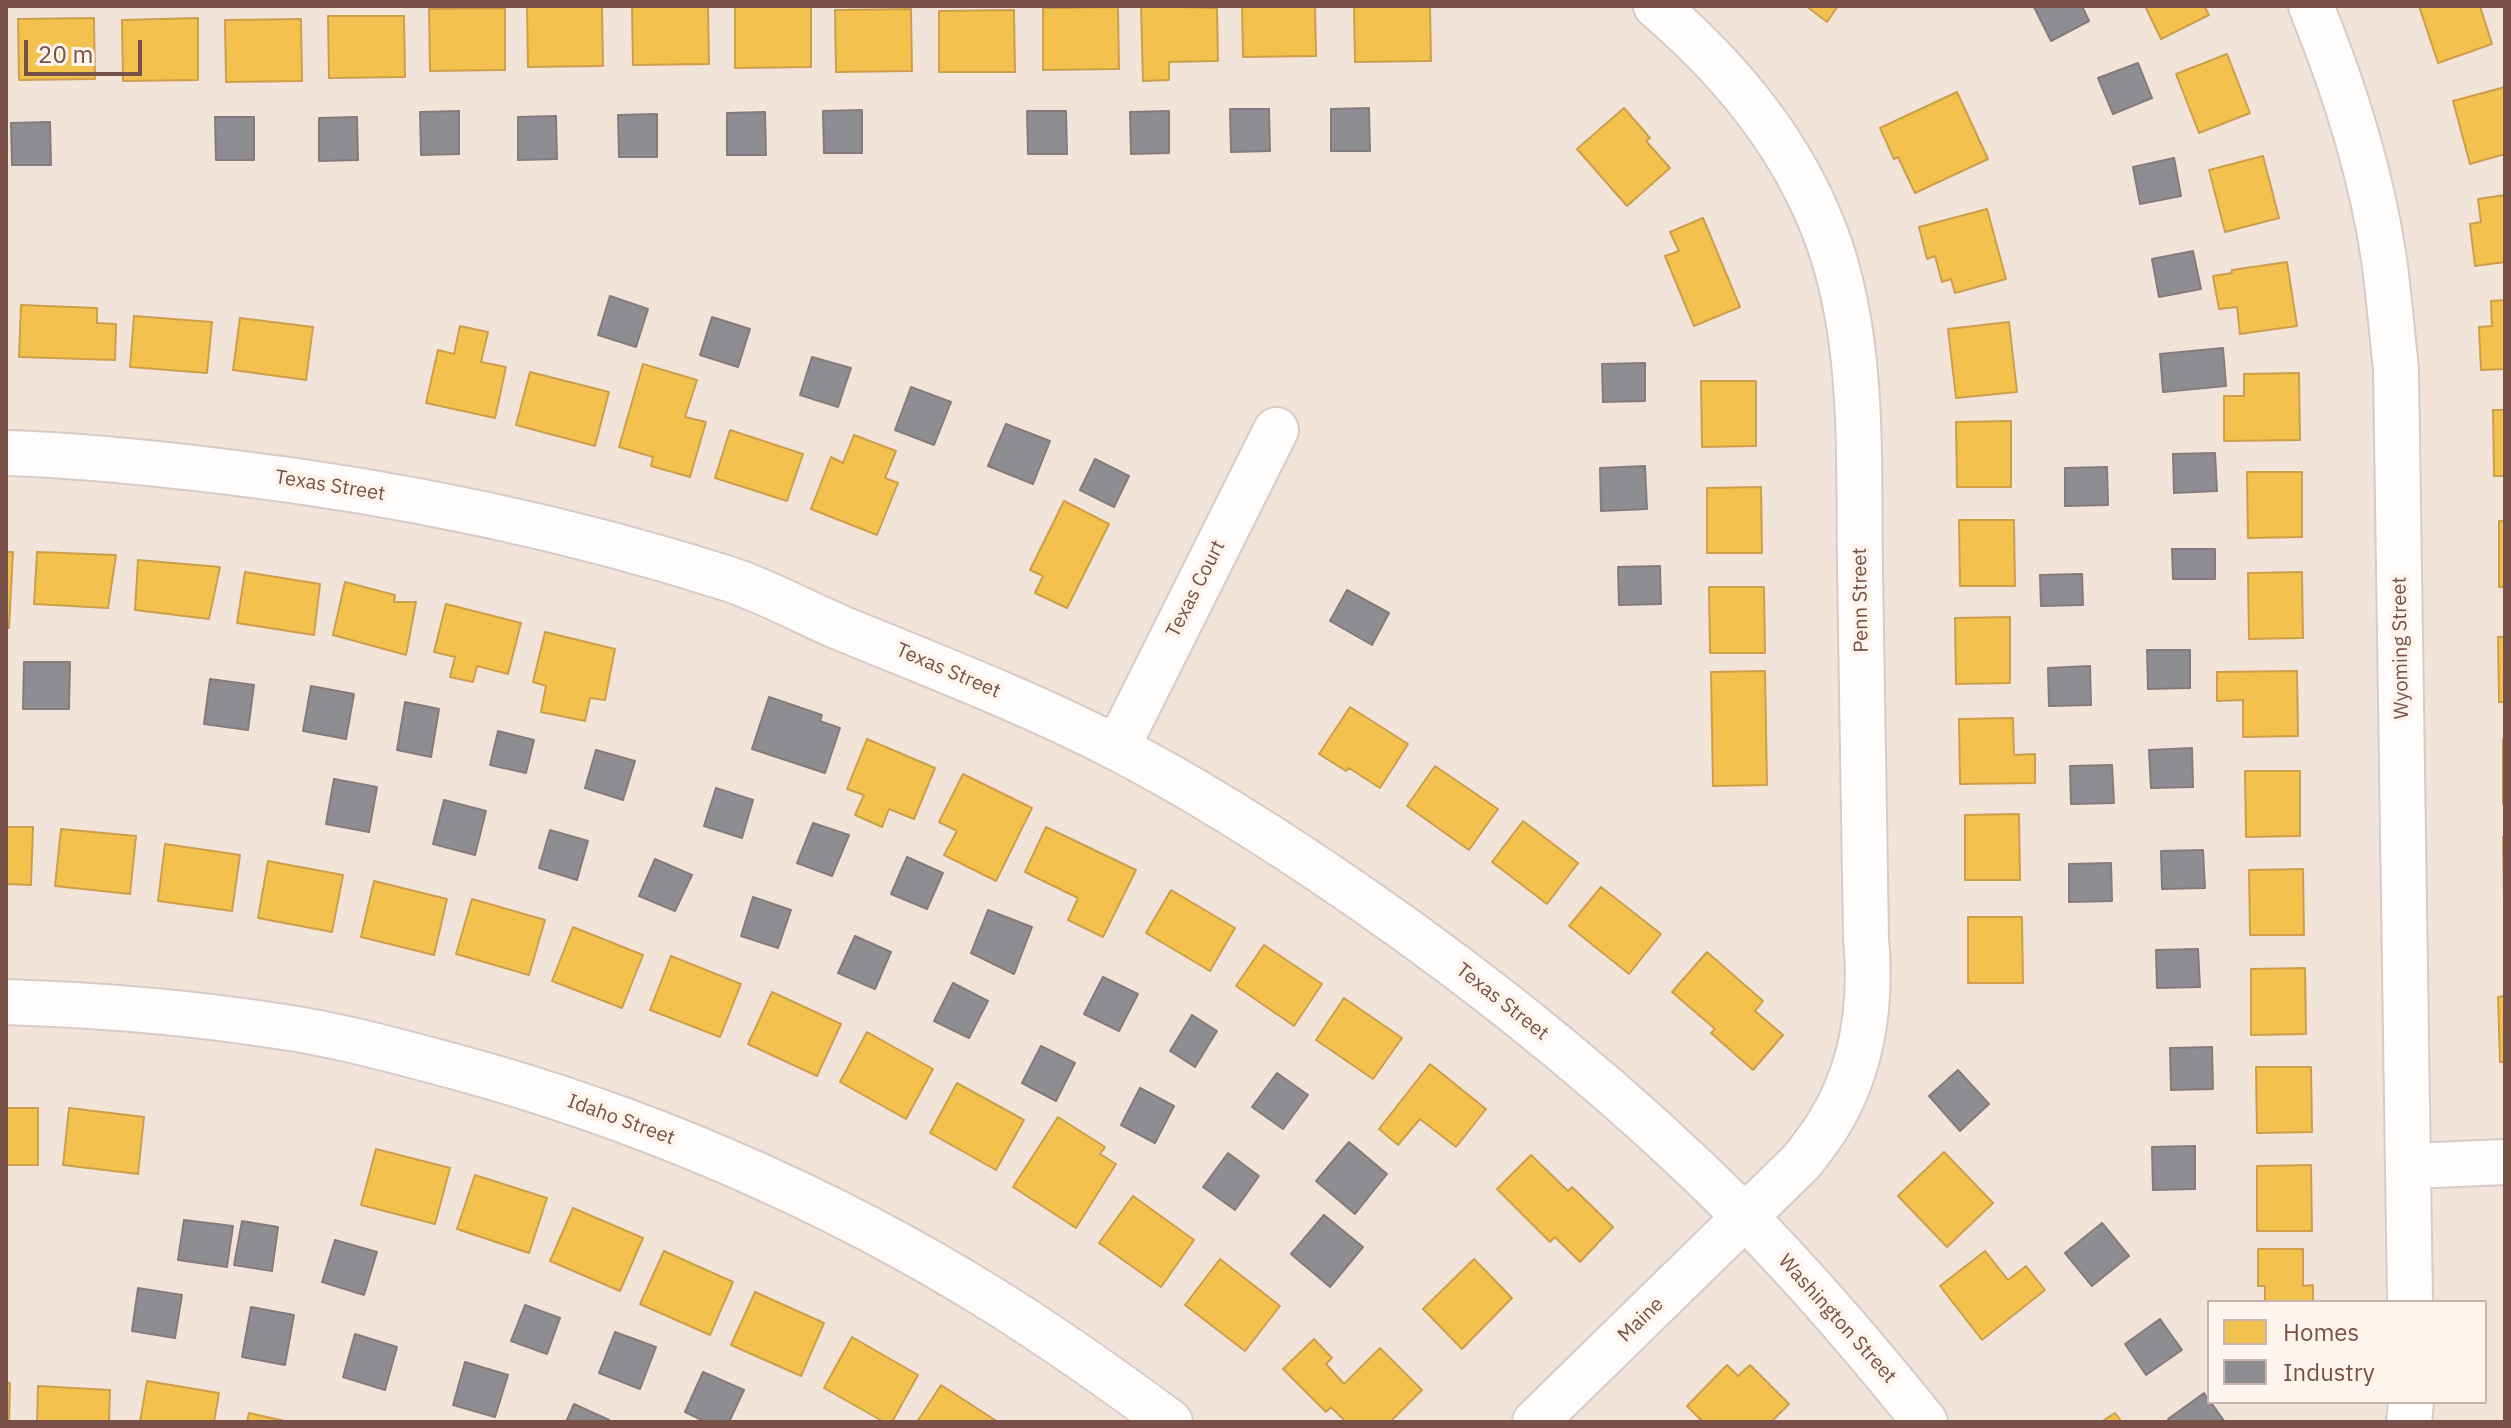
<!DOCTYPE html>
<html>
<head>
<meta charset="utf-8">
<style>
  body { margin:0 }
  #map { position:relative; width:2511px; height:1428px; overflow:hidden; background:#f7f0ea; font-family:"IBM Plex Sans",sans-serif }
  canvas { display:block }
  .frame { position:absolute; inset:0; border:8px solid #775148; pointer-events:none }
  .legend { position:absolute; left:2207px; top:1300px; width:280px; height:104px; box-sizing:border-box; background:#fff4eb; border:2px solid #c9b3aa; margin:0; padding:10px 14px; list-style:none; font-size:24px; color:#775148 }
  .legend li { display:flex; align-items:center; gap:16px; height:40px }
  .legend b { width:40px; border:2px solid #c9b3aa }
  .scale { position:absolute; left:24px; top:40px; width:118px; height:36px; box-sizing:border-box; border:4px solid #775148; border-top:0; padding-left:10px; font-size:24px; line-height:28px; white-space:nowrap; color:#775148; -webkit-text-stroke:6px #fff4eb; paint-order:stroke }
</style>
</head>
<body>
<div id="map">
<canvas width="2511" height="1428"></canvas>
<div class="frame"></div>
<ul class="legend">
<li><b style="height:22px;background:#f2c14e"></b>Homes</li>
<li><b style="height:22px;background:#8d8d92"></b>Industry</li>
</ul>
<div class="scale">20 m</div>
</div>
<script>
const ctx = document.querySelector('canvas').getContext('2d');
ctx.lineJoin = 'round';
function paint(path, color) { ctx.fillStyle = color; ctx.fill(path, 'evenodd'); }
function stroke(path, color, width, dash) { ctx.strokeStyle = color; ctx.lineWidth = width; ctx.lineCap = dash ? 'butt' : 'round'; ctx.setLineDash(dash || []); ctx.stroke(path); }
function drawText(font, color, halo, rows, align = 'center') {
  ctx.font = font + ' "IBM Plex Sans",sans-serif'; ctx.lineWidth = 8; ctx.setLineDash([]); ctx.textBaseline = 'middle'; ctx.strokeStyle = halo; ctx.fillStyle = color; for (const [text, x, y, turn = 0] of rows) {
    ctx.save(); ctx.translate(x, y); ctx.rotate((+turn || 0) * Math.PI / 180); ctx.textAlign = isNaN(turn) ? turn : align; if (halo) ctx.strokeText(text, 0, 0); ctx.fillText(text, 0, 0); ctx.restore();
  }
}
paint(new Path2D(`
  M6 6H2505V1422H6ZM2209 1302H2485V1402H2209Z`), '#f3e4da');
const homes = new Path2D(`
  M527 6H602L603 66 528 67Z
  M632 6H708L709 64 633 65Z
  M735 6H811V67L735 68Z
  M1141 6 1217 8 1218 61 1169 62V80L1143 81Z
  M1242 6H1315L1316 56 1243 57Z
  M1354 6H1430L1431 61 1355 62Z
  M1806 6H1838L1827 22Z
  M2145 6H2204L2209 15 2161 39Z
  M2419 6H2480L2492 44 2438 63Z
  M1118 7 1119 69 1043 70V8Z
  M505 8V70L430 71 429 9Z
  M911 9 912 71 836 72 835 10Z
  M1014 10 1015 72H939V11Z
  M328 16H404L405 77 329 78Z
  M94 18 95 79 19 80 18 19Z
  M198 18V80L123 81 122 20Z
  M301 19 302 81 226 82 225 20Z
  M2227 54 2250 113 2199 133 2176 74Z
  M2505 87V154L2470 164 2453 101Z
  M1957 92 1988 159 1915 193 1898 157 1894 159 1880 128Z
  M1624 108 1650 138 1646 141 1670 168 1627 206 1577 149Z
  M2263 156 2279 218 2225 232 2209 170Z
  M2505 195V262L2475 266 2470 224 2481 222 2478 199Z
  M1987 209 2006 279 1955 293 1951 279 1942 282 1935 256 1927 259 1919 227Z
  M1703 218 1740 307 1694 326 1665 256 1679 251 1670 232Z
  M2287 262 2297 326 2240 334 2237 307 2219 309 2213 276 2232 273V270Z
  M2505 300V369L2481 370 2479 327 2492 326 2491 301Z
  M21 305 97 308V323L116 324 115 360 19 357Z
  M134 316 212 322 207 373 130 367Z
  M240 318 313 327 306 380 233 370Z
  M2009 322 2017 392 1956 398 1948 329Z
  M460 326 488 332 481 362 506 367 495 418 426 403 438 350 454 354Z
  M643 364 697 380 685 417 706 422 690 477 651 466 653 457 619 447Z
  M530 372 609 392 595 446 516 425Z
  M2299 373 2300 440 2224 441V396H2244V374Z
  M1701 381H1756V446L1702 447Z
  M2493 410H2505V476H2494Z
  M2011 421V487H1957L1956 422Z
  M730 430 803 454 787 501 715 478Z
  M854 435 896 451 885 478 898 483 877 535 811 509 831 457 843 463Z
  M2247 472H2302V537L2248 538Z
  M1761 487 1762 553H1707V488Z
  M1064 501 1109 524 1067 608 1035 593 1043 576 1030 570Z
  M1959 520H2014L2015 586H1960Z
  M2499 521H2505V587H2499Z
  M6 552H13L9 628H6Z
  M37 552 116 555 108 608 34 604Z
  M138 560 220 567 209 619 135 610Z
  M245 572 320 584 314 635 237 623Z
  M2302 572 2303 638 2249 639 2248 573Z
  M345 582 395 595 394 602H416L406 655 333 635Z
  M1709 587H1764L1765 653H1710Z
  M446 604 521 623 508 674 477 666 473 682 450 677 455 657 434 652Z
  M2010 617V683L1956 684 1955 618Z
  M545 632 615 649 605 700 590 698 585 721 541 712 546 686 533 682Z
  M2498 637H2505V702H2499Z
  M1765 671 1767 785 1713 786 1711 672Z
  M2297 671 2298 736 2243 737V700L2217 701V672Z
  M1350 707 1408 744 1380 788 1349 768 1346 771 1319 754Z
  M2013 718 2014 755 2035 754V783L1960 784 1959 719Z
  M867 739 935 768 914 819 889 809 882 827 855 815 864 795 847 789Z
  M2503 739H2505V804H2503Z
  M1435 766 1498 809 1469 850 1407 806Z
  M2245 771H2300V836L2246 837Z
  M963 774 1032 808 996 881 944 855 957 831 939 822Z
  M2019 814 2020 880H1965V815Z
  M1523 821 1578 863 1547 904 1492 862Z
  M6 827H33L31 885 6 884Z
  M1046 827 1136 870 1103 937 1068 920 1078 898 1025 872Z
  M61 829 136 836 130 894 55 886Z
  M2503 837H2505L2504 902Z
  M165 844 240 855 232 911 158 901Z
  M268 861 343 875 332 932 258 918Z
  M2303 869 2304 935H2250L2249 870Z
  M374 881 447 899 434 955 361 937Z
  M1601 887 1661 934 1629 974 1569 926Z
  M1171 890 1235 928 1210 971 1146 933Z
  M472 899 545 920 529 975 456 954Z
  M1968 917H2022L2023 983H1968Z
  M573 927 643 955 622 1008 552 981Z
  M1264 945 1322 984 1294 1026 1236 986Z
  M1707 952 1763 1001 1755 1011 1783 1035 1753 1070 1711 1033 1715 1029 1672 992Z
  M671 956 741 984 720 1037 650 1010Z
  M2305 968 2306 1034 2251 1035V969Z
  M772 992 841 1024 817 1076 748 1044Z
  M2505 996V1062H2500L2498 997Z
  M1344 998 1402 1038 1373 1079 1316 1040Z
  M867 1032 933 1069 906 1119 840 1082Z
  M1430 1064 1486 1109 1456 1147 1420 1119 1398 1145 1379 1129Z
  M2256 1067H2311L2312 1132 2257 1133Z
  M957 1083 1024 1120 996 1170 930 1133Z
  M6 1108H38V1165H6Z
  M69 1108 144 1117 138 1174 63 1165Z
  M1058 1117 1105 1147 1100 1154 1116 1164 1076 1228 1013 1187Z
  M376 1149 450 1168 435 1224 361 1205Z
  M1944 1152 1993 1203 1947 1247 1898 1196Z
  M1531 1155 1568 1191 1572 1187 1613 1227 1580 1262 1555 1237 1550 1242 1497 1189Z
  M2311 1165 2312 1231H2257V1166Z
  M475 1175 547 1198 529 1253 457 1229Z
  M1133 1196 1194 1240 1161 1287 1099 1243Z
  M573 1208 643 1238 620 1291 550 1261Z
  M2258 1249H2303V1286L2313 1285V1302H2265V1286H2258Z
  M664 1251 733 1282 710 1335 640 1304Z
  M1985 1251 2008 1280 2026 1266 2045 1290 1982 1340 1940 1286Z
  M1220 1259 1280 1306 1245 1351 1185 1305Z
  M1474 1259 1512 1298 1462 1349 1423 1309Z
  M755 1292 824 1323 801 1376 731 1345Z
  M852 1337 918 1375 892 1422H884L824 1388Z
  M1314 1339 1332 1358 1326 1364 1344 1384 1380 1348 1422 1390 1390 1422H1346L1331 1407 1326 1412 1283 1369Z
  M1727 1365 1738 1376 1750 1365 1789 1404 1771 1422H1703L1687 1406Z
  M147 1381 219 1393 214 1422H140Z
  M6 1382 10 1383 9 1422H6Z
  M941 1385 998 1422H917Z
  M38 1386 110 1390 109 1422H37Z
  M249 1413 289 1422H247Z
  M2115 1413 2122 1422H2101Z`);
paint(homes, '#f2c14e');
stroke(homes, '#cd9f4c', 2);
const industry = new Path2D(`
  M2082 6 2089 21 2051 41 2034 7Z
  M2138 63 2152 98 2113 114 2098 78Z
  M1369 108 1370 151H1331V109Z
  M1230 109H1269L1270 151 1231 152Z
  M862 110V153H824L823 111Z
  M459 111V154L421 155 420 112Z
  M1027 111H1066L1067 154H1028Z
  M1169 111V153L1131 154 1130 112Z
  M765 112 766 155H727V113Z
  M657 114V157H619L618 115Z
  M556 116 557 159 518 160V117Z
  M215 117H254V160H216Z
  M357 117 358 160 319 161V118Z
  M50 122 51 165H12L11 123Z
  M2174 158 2181 196 2140 204 2133 167Z
  M2193 251 2201 289 2159 297 2152 259Z
  M610 296 648 309 636 347 598 335Z
  M712 317 750 329 738 367 700 355Z
  M2223 348 2226 386 2163 392 2160 354Z
  M812 357 851 368 838 407 800 395Z
  M1645 363V401L1603 402 1602 364Z
  M911 387 951 402 934 445 895 430Z
  M1006 424 1050 441 1033 484 988 466Z
  M2215 453 2217 491 2174 493 2173 454Z
  M1095 459 1129 476 1114 507 1080 490Z
  M1645 466 1647 509 1601 511 1600 468Z
  M2107 467 2108 505 2065 506V468Z
  M2172 549H2215V579H2173Z
  M1660 566 1661 604 1619 605 1618 567Z
  M2082 574 2083 605 2041 606 2040 575Z
  M1347 590 1389 613 1372 645 1330 621Z
  M2147 650H2190V688L2148 689Z
  M24 662H70L69 709H23Z
  M2090 666 2091 705 2049 706 2048 668Z
  M210 679 254 685 248 730 204 724Z
  M311 686 354 694 346 739 303 731Z
  M769 697 822 715 820 721 840 728 825 773 752 749Z
  M405 702 439 709 431 757 397 750Z
  M498 731 534 740 526 773 490 765Z
  M2192 748 2193 787 2151 788 2149 750Z
  M596 750 635 761 623 800 585 788Z
  M2112 765 2114 803 2071 804 2070 766Z
  M334 779 377 787 369 832 326 824Z
  M716 788 753 800 742 838 704 826Z
  M444 800 486 811 475 855 433 844Z
  M813 823 849 835 832 876 797 863Z
  M550 830 588 841 577 880 539 868Z
  M2203 850 2205 888 2162 889 2161 851Z
  M907 857 943 873 927 909 891 894Z
  M655 859 692 875 675 911 639 896Z
  M2111 863 2112 901 2069 902V864Z
  M753 897 791 910 778 948 741 936Z
  M988 910 1032 927 1014 974 971 953Z
  M855 936 891 952 875 989 838 973Z
  M2198 949 2200 987 2157 988 2156 950Z
  M1103 977 1138 994 1119 1031 1084 1014Z
  M953 983 988 1001 969 1038 934 1021Z
  M1192 1015 1217 1031 1195 1067 1170 1051Z
  M1041 1046 1075 1063 1056 1101 1022 1083Z
  M2212 1047 2213 1089 2171 1090 2170 1048Z
  M1958 1070 1989 1104 1960 1131 1929 1096Z
  M1277 1073 1308 1095 1283 1129 1252 1107Z
  M1140 1088 1174 1106 1155 1143 1121 1125Z
  M1349 1142 1387 1174 1355 1214 1316 1181Z
  M2195 1146V1189L2153 1190 2152 1147Z
  M1228 1153 1259 1176 1235 1210 1203 1187Z
  M1324 1215 1363 1247 1330 1287 1291 1254Z
  M184 1220 233 1226 227 1267 178 1260Z
  M242 1221 278 1227 272 1271 234 1265Z
  M2102 1223 2129 1256 2092 1286 2065 1253Z
  M335 1240 377 1252 364 1295 322 1282Z
  M138 1288 182 1295 175 1338 132 1331Z
  M525 1305 560 1318 547 1354 511 1341Z
  M251 1307 294 1315 285 1365 242 1357Z
  M2160 1319 2182 1350 2146 1375 2125 1344Z
  M615 1332 656 1347 640 1389 599 1373Z
  M355 1334 397 1347 385 1390 343 1377Z
  M465 1362 508 1375 495 1417 453 1405Z
  M703 1372 744 1390 729 1422H706L685 1412Z
  M2204 1393 2225 1422H2171L2168 1419Z
  M574 1404 609 1420 608 1422H566Z`);
paint(industry, '#8d8d92');
stroke(industry, '#867b7c', 2);
const minor = new Path2D(`
  M2311 6C2344 87 2371 172 2384 259 2389 296 2392 333 2396 369L2410 1302
  M6 453C81 455 154 463 228 472 397 492 566 527 729 579 768 592 803 612 841 628 934 666 1028 702 1117 748 1200 791 1278 841 1355 894 1493 989 1622 1094 1741 1213 1807 1279 1867 1350 1925 1422
  M1117 748 1276 430
  M6 1002C97 1005 187 1012 277 1026 335 1034 393 1050 449 1065 637 1115 828 1197 993 1300 1054 1338 1112 1379 1170 1422
  M2409 1166 2505 1162
  M1535 1422 1802 1161C1811 1149 1820 1138 1828 1125 1863 1069 1872 1002 1866 938 1864 814 1862 691 1860 568 1858 451 1866 324 1818 215 1782 131 1724 64 1656 6
  M2409 1422 2411 1402`);
stroke(minor, '#d6cbc6', 48);
stroke(minor, '#fefdfc', 44);
drawText('20px', '#775148', '#fff4eb', [
  ["Texas Street",330,486,9],
  ["Texas Court",1196,589,-63],
  ["Penn Street",1861,600,-91],
  ["Wyoming Street",2401,648,-91],
  ["Texas Street",948,671,23],
  ["Texas Street",1502,1002,38],
  ["Idaho Street",621,1120,20],
  ["Washington Street",1837,1319,48],
  ["Maine",1641,1320,-44]
]);
</script>
</body>
</html>
